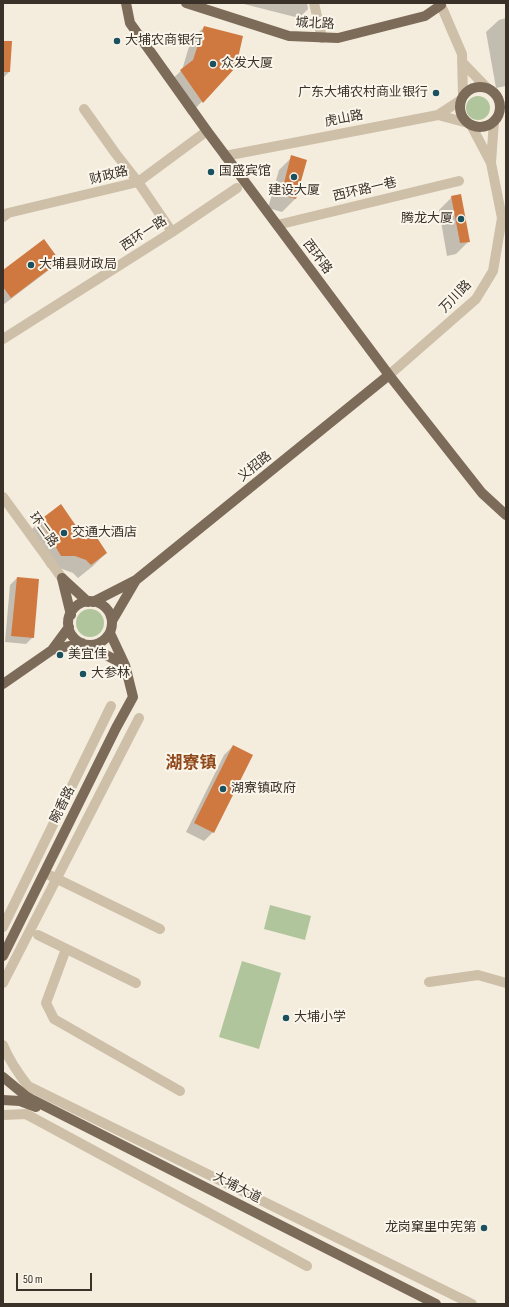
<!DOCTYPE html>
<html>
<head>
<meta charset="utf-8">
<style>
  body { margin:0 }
  #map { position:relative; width:509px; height:1307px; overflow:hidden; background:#f4edde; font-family:"Sofia Sans Condensed",sans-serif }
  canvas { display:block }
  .frame { position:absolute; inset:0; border:4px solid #3a3129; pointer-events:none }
  .scale { position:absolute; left:16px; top:1273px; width:76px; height:18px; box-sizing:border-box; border:2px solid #3a3129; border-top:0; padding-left:5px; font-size:12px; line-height:14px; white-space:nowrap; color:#3a3129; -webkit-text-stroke:3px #fbf6eb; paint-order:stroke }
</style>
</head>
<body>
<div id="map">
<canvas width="509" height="1307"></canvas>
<div class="frame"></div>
<div class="scale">50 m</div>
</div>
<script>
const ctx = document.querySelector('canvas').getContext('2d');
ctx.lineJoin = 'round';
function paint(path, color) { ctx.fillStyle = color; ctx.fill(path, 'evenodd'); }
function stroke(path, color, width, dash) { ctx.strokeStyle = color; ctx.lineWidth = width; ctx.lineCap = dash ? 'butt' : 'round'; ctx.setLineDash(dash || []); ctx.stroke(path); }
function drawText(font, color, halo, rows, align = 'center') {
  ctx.font = font + ' "Sofia Sans Condensed","Noto Sans SC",sans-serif'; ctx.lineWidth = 4; ctx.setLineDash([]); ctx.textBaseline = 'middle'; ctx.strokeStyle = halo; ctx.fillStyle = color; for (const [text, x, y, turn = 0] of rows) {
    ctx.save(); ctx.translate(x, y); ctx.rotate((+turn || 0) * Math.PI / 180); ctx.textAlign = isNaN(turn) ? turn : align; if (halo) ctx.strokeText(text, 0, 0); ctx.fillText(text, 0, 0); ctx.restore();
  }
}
paint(new Path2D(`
  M466 108a12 12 0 1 1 24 0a12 12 0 1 1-24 0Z
  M76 623a14 14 0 1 1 28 0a14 14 0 1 1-28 0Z
  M270 905 311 916 305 940 264 929Z
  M242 961 281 973 259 1049 219 1037Z`), '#b1c59c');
paint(new Path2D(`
  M240 3H307L308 9 299 18Z
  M506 18V86L496 88 486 32 499 20Z
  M204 27 235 67 189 115 168 83 182 70 191 40Z
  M3 42 10 71 3 78Z
  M292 157 295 199 282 212 268 208 279 170Z
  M452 197 469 241 456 254 447 256 439 210Z
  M58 261 49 270 3 305V271Z
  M40 521 83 537 106 553 93 566 78 578 73 573 62 569 48 568 27 534Z
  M17 578 33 637 26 644 5 642 10 585Z
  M233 746 213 832 204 841 186 832 224 755Z`), '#0003');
paint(new Path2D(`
  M204 26 243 36 236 67 203 103 180 70 193 60Z
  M3 41H12L10 72H3Z
  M291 155 307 160 296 199 281 195Z
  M461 194 470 242 460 243 451 196Z
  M44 239 60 261 11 298 3 287V270Z
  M61 504 83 536 92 530 107 553 91 565 86 560 75 556H61L40 520Z
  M17 577 39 579 34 638 11 636Z
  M233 745 253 755 214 833 194 823Z`), '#cf7941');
stroke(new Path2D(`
  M314 3 322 38
  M440 3 462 54 463 96
  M462 62 487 88
  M84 109 116 154 138 182 172 232
  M438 115 461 100
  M494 121 491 163 502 218 504 224
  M471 125 491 163
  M225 156 433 116 438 115 468 123
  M3 217 8 213 138 182 207 131
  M277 225 459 181
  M3 339 172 232 237 188
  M389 375 476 299 493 271 502 218
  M3 497 62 578
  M45 873 160 929
  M3 927 111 706
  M38 935 136 983
  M66 949 46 1003 54 1019 180 1091
  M429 982 478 975 506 983
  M3 983 139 718
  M3 1045C9 1060 18 1073 28 1086L472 1304
  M3 1115 26 1114 307 1266`), '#cebfa8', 10);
stroke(new Path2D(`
  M126 3 130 23 207 131 389 375 482 493 506 515
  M186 3 289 36 338 38 425 16 441 5
  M460 107a20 20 0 1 1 40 0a20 20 0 1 1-40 0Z
  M62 578 71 615
  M62 578 88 602
  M68 623a22 22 0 1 1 44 0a22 22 0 1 1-44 0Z
  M93 602 136 580 389 375
  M112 621 136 580
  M87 645 125 665
  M52 650 82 643
  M3 684 52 650 69 627
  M3 956 116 728 133 697 125 665 110 633
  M3 1077 26 1096 33 1100 436 1304
  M3 1100 20 1101 36 1107`), '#7d6b59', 10);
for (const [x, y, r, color] of [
  [117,41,4,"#1b505f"],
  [213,64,4,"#1b505f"],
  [436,93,4,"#1b505f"],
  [211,172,4,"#1b505f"],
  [294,177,4,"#1b505f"],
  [461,219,4,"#1b505f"],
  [31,265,4,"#1b505f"],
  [64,533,4,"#1b505f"],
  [60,655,4,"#1b505f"],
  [83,674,4,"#1b505f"],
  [223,789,4,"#1b505f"],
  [286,1018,4,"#1b505f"],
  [484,1228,4,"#1b505f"]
]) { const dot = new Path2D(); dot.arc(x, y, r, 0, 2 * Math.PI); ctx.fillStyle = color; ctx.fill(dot); stroke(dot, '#fbf6eb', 1.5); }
drawText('13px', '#3a3129', '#fbf6eb', [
  ["城北路",315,24,3],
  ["虎山路",344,119,-11],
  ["财政路",109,176,-14],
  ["西环路一巷",365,190,-13],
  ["西环一路",144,234,-33],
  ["西环路",317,257,53],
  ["万川路",456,297,-46],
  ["义招路",255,467,-39],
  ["环二路",43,530,54],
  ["畹香路",63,805,-64],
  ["大埔大道",237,1188,27]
]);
drawText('13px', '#3a3129', '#fbf6eb', [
  ["大埔农商银行",125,41],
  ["众发大厦",221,64],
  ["广东大埔农村商业银行",428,93,"right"],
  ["国盛宾馆",219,172],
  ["建设大厦",294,191,"center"],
  ["腾龙大厦",453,219,"right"],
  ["大埔县财政局",39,265],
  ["交通大酒店",72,533],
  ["美宜佳",68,655],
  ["大参林",91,674],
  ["湖寮镇政府",231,789],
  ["大埔小学",294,1018],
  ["龙岗窠里中宪第",476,1228,"right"]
], 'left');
drawText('bold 17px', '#90491b', '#fbf6eb', [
  ["湖寮镇",191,764]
]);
</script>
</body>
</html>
